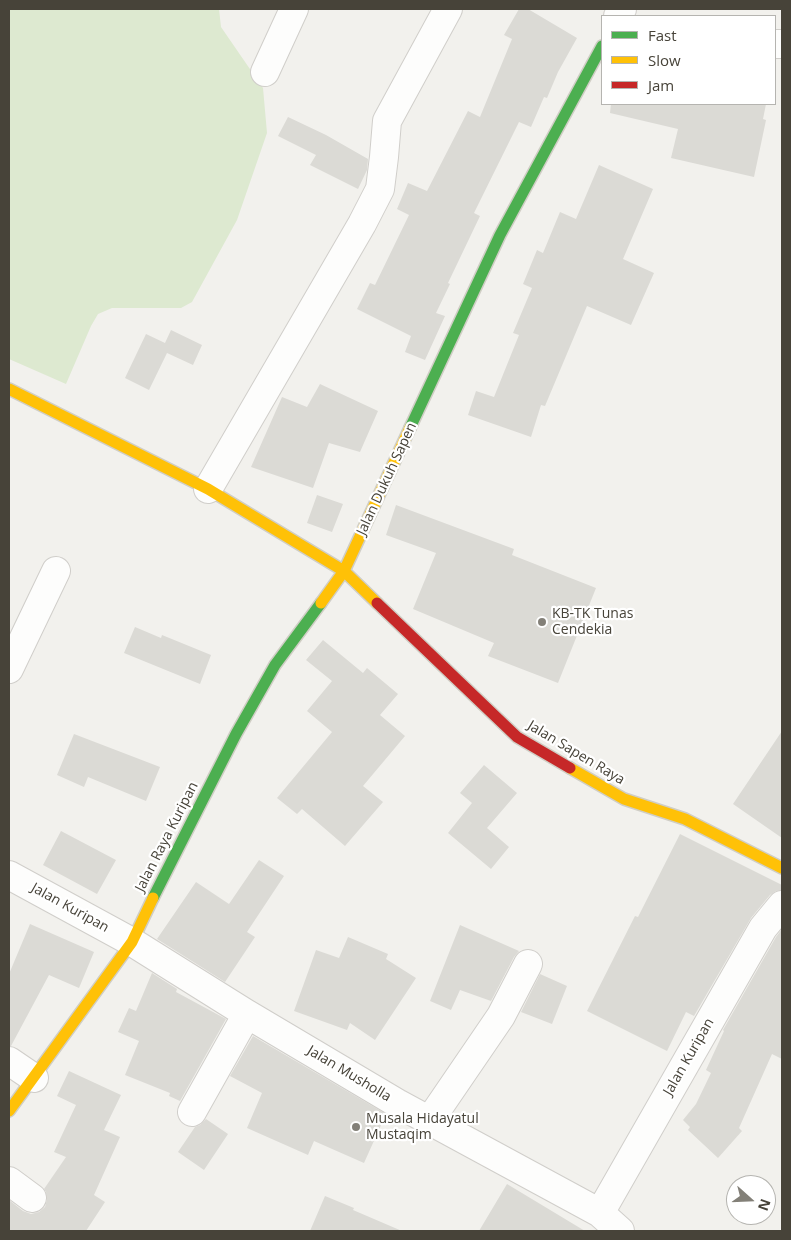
<!DOCTYPE html>
<html>
<head>
<meta charset="utf-8">
<style>
  body { margin:0 }
  #map { position:relative; width:791px; height:1240px; overflow:hidden; background:#f2f1ed; font-family:"Open Sans",sans-serif }
  canvas { display:block }
  .frame { position:absolute; inset:0; border:10px solid #474339; pointer-events:none }
  .legend { position:absolute; left:601px; top:15px; width:175px; height:90px; box-sizing:border-box; background:#fff; border:1px solid #b5b4b0; margin:0; padding:6px 9px; list-style:none; font-size:15px; color:#474339 }
  .legend li { display:flex; align-items:center; gap:10px; height:25px }
  .legend b { width:25px; border:1px solid #b5b4b0 }
  .north { position:absolute; left:726px; top:1175px; width:50px; height:50px; box-sizing:border-box; background:#fff; border:1px solid #b5b4b0; border-radius:50%; rotate:110deg; font-size:14px; font-weight:700; line-height:20px; text-align:center; color:#474339 }
  .north::after { content:''; display:block; margin:auto; width:18px; height:22px; background:#838078; clip-path:polygon(50% 0,100% 100%,50% 72%,0 100%) }
</style>
</head>
<body>
<div id="map">
<canvas width="791" height="1240"></canvas>
<div class="frame"></div>
<ul class="legend">
<li><b style="height:6px;background:#4caf50"></b>Fast</li>
<li><b style="height:6px;background:#ffc107"></b>Slow</li>
<li><b style="height:6px;background:#c62828"></b>Jam</li>
</ul>
<div class="north">N</div>
</div>
<script>
const ctx = document.querySelector('canvas').getContext('2d');
ctx.lineJoin = 'round';
function paint(path, color) { ctx.fillStyle = color; ctx.fill(path, 'evenodd'); }
function stroke(path, color, width, dash) { ctx.strokeStyle = color; ctx.lineWidth = width; ctx.lineCap = dash ? 'butt' : 'round'; ctx.setLineDash(dash || []); ctx.stroke(path); }
function drawText(font, color, halo, rows, align = 'center') {
  ctx.font = font + ' "Open Sans",sans-serif'; ctx.lineWidth = 4.5; ctx.setLineDash([]); ctx.textBaseline = 'middle'; ctx.strokeStyle = halo; ctx.fillStyle = color; for (const [text, x, y, turn = 0] of rows) {
    ctx.save(); ctx.translate(x, y); ctx.rotate((+turn || 0) * Math.PI / 180); ctx.textAlign = isNaN(turn) ? turn : align; if (halo) ctx.strokeText(text, 0, 0); ctx.fillText(text, 0, 0); ctx.restore();
  }
}
paint(new Path2D(`
  M9 9H219L221 27 263 88 267 133 237 220 192 302 181 308H112L98 314 91 326 66 384 9 359Z`), '#dde9d0');
paint(new Path2D(`
  M519 9H528L577 38 558 72 547 98 544 97 531 127 519 122 474 213 480 216 448 283 450 284 436 313 445 316 425 360 405 352 411 336 357 309 370 283 375 285 409 215 397 209 408 183 427 191 468 111 480 117 512 39 504 35Z
  M611 104H766L763 119 766 120 754 177 671 158 678 129 610 113Z
  M288 117 326 135 368 159 367 170 358 189 310 165 316 155 278 136Z
  M599 165 653 189 623 259 654 273 631 325 587 306 545 406 541 405 531 437 468 415 476 391 494 397 519 335 513 333 532 288 523 284 537 250 543 253 560 212 576 219Z
  M171 330 202 345 193 365 167 353 149 390 125 378 146 334 165 343Z
  M320 384 378 411 360 452 329 443 313 488 251 467 282 397 307 407Z
  M317 495 343 504 332 532 307 523Z
  M396 505 514 549 512 555 596 588 558 683 488 656 494 643 413 609 436 553 386 535Z
  M135 627 161 638 162 635 211 655 200 684 124 653Z
  M323 640 363 673 367 668 398 694 380 715 405 736 363 786 383 802 345 846 302 809 297 814 277 798 332 732 307 711 332 681 306 660Z
  M782 731V838L733 804Z
  M74 734 160 767 146 801 88 777 84 787 57 775Z
  M484 765 517 793 487 828 509 847 491 869 448 833 472 803 460 793Z
  M61 831 116 860 97 894 43 865Z
  M680 834 782 885V890L776 891 770 895 751 918 694 1016 686 1012 667 1051 587 1011 635 916 638 917Z
  M259 860 284 876 247 932 255 937 225 982 157 939 196 882 229 904Z
  M30 924 94 952 79 988 49 975 11 1046H9V974Z
  M460 925 519 951 514 957 491 1001 460 990 451 1010 430 1001Z
  M782 929V1059L772 1054 739 1128 742 1131 718 1158 688 1130 690 1127 683 1120 696 1104 711 1073 706 1070 724 1031 723 1030 776 937Z
  M348 937 388 954 386 959 416 978 375 1040 350 1023 347 1030 294 1011 316 950 339 958Z
  M152 973 177 989 176 992 226 1019 180 1101 169 1096 170 1093 125 1075 139 1041 118 1032 129 1008 136 1011Z
  M540 974 567 986 552 1024 521 1012Z
  M253 1036 386 1114 364 1163 314 1141 308 1155 247 1128 262 1093 230 1076Z
  M69 1071 121 1095 104 1130 120 1137 94 1195 105 1202 86 1231H9V1200L23 1211 31 1214 39 1212 45 1207 47 1200 46 1192 44 1189 66 1157 54 1152 76 1105 57 1096Z
  M206 1119 228 1134 204 1170 178 1152 195 1127 200 1125Z
  M507 1184 585 1231H479Z
  M325 1196 354 1208 353 1210 402 1231H310Z`), '#dbdad5');
const street = new Path2D(`
  M618 16 622 9
  M775 44H782
  M265 72 294 9
  M208 489 362 224 380 189 384 157 387 121 448 9
  M9 669 56 571
  M9 875 132 942 247 1014 397 1103 600 1213 620 1231
  M9 1061 34 1078
  M192 1112 247 1014
  M430 1120 501 1016 528 964
  M9 1181 32 1198
  M600 1213 763 928 782 905`);
const fast = new Path2D(`
  M410 428 500 235 602 46
  M153 898 236 734 275 665 321 603`);
const slow = new Path2D(`
  M9 389 208 489 344 571 377 603
  M321 603 344 571 410 428
  M570 768 624 799 685 819 782 868
  M9 1111 132 942 153 898`);
const jam = new Path2D(`
  M377 603 517 737 570 768`);
stroke(street, '#d0ceca', 30);
stroke(fast, '#d0cec5', 14);
stroke(slow, '#d0cec5', 14);
stroke(jam, '#d0cec5', 14);
stroke(street, '#fdfdfc', 28);
stroke(fast, '#4caf50', 11);
stroke(slow, '#ffc107', 11);
stroke(jam, '#c62828', 11);
for (const [x, y, r, color] of [
  [542,622,5,"#838078"],
  [356,1127,5,"#838078"]
]) { const dot = new Path2D(); dot.arc(x, y, r, 0, 2 * Math.PI); ctx.fillStyle = color; ctx.fill(dot); stroke(dot, '#fff', 2); }
drawText('14px', '#474339', '#fff', [
  ["Jalan Dukuh Sapen",387,479,-65],
  ["Jalan Sapen Raya",576,753,31],
  ["Jalan Raya Kuripan",167,837,-63],
  ["Jalan Kuripan",70,908,29],
  ["Jalan Kuripan",689,1057,-60],
  ["Jalan Musholla",349,1074,31]
]);
drawText('14px', '#474339', '#fff', [
  ["KB-TK Tunas",552,614],
  ["Cendekia",552,630],
  ["Musala Hidayatul",366,1119],
  ["Mustaqim",366,1135]
], 'left');
</script>
</body>
</html>
